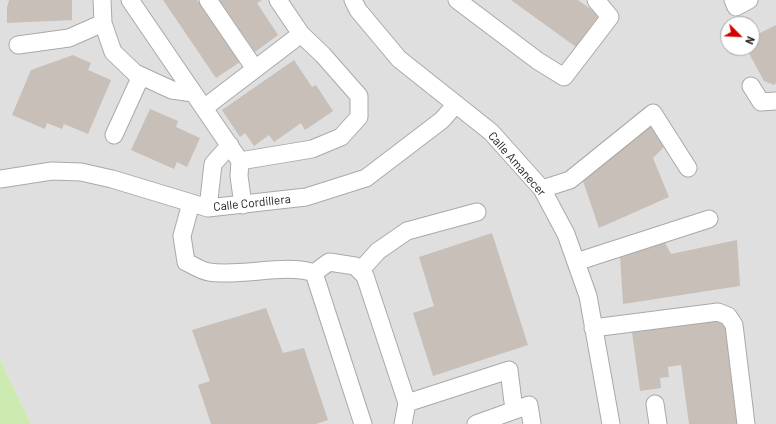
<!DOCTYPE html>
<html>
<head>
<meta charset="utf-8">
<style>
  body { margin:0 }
  #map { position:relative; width:776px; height:424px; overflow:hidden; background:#f2efe9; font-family:Barlow,sans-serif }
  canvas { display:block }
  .north { position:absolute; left:720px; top:16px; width:40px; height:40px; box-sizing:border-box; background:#fff; border:1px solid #a7a7a7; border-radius:50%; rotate:114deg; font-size:11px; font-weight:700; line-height:16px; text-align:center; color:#222 }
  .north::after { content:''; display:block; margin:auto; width:14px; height:18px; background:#d40000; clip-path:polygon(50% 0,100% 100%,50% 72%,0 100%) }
</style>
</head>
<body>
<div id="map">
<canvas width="776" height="424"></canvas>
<div class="north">N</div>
</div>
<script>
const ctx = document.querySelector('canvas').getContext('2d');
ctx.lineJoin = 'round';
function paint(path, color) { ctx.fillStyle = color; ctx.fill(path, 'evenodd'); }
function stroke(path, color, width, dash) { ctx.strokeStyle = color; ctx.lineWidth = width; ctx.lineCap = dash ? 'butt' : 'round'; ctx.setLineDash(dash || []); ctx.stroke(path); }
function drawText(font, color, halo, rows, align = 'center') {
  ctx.font = font + ' Barlow,sans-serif'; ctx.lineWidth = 3; ctx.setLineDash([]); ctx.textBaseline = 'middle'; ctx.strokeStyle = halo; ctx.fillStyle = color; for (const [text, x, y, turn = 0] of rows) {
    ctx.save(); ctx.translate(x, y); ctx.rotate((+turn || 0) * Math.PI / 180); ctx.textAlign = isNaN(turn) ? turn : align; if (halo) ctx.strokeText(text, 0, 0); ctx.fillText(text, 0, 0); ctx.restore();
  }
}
paint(new Path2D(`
  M0 0H776V424H31L0 359ZM728 24H752V48H728Z`), '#e0dfdf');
paint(new Path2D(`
  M0 359 31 424H0Z`), '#cdebb0');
paint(new Path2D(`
  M9 0H72V20L7 23V8Z
  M163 0H197L240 62 216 78Z
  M219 0H262L257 3 278 35 255 52Z
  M511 0H578L599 15 576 47Z
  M776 25V83L774 85 764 81 746 48H752V37Z
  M73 55 91 63 88 70 111 80 88 134 64 124 62 129 47 123 45 129 12 115 31 70Z
  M294 60 312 87 316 85 333 111 305 130 301 123 274 142 269 135 254 146 245 133 240 137 222 110Z
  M150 109 178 121 176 127 200 138 187 167 177 162 174 169 131 150Z
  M652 120 668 143 653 158 669 197 599 228 582 178Z
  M492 233 528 345 433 376 413 313 434 306 419 257Z
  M663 239 671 254 737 240 740 286 623 304 620 256Z
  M266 308 283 353 304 348 328 420 316 424H211L198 385 210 381 192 330Z
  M720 319 728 326 742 424H689L681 365 668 367 669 377 660 378 661 388 640 391 632 332Z`), '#c7bfb8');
const minor = new Path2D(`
  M130 0 240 161 239 176 243 205
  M208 0 255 69
  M353 0 358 10 399 59 491 132 542 189 566 234 588 296 611 424
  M457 0 538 61 564 77 610 17 596 0
  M733 0 736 7 749 0
  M103 23 113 52 135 73 172 90 193 93
  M18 45 69 38 103 23 102 0
  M751 86 761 102 776 101
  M204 108 301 34
  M114 135 141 76
  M240 161 312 149 341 137 359 117V96L323 55 301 34 278 0
  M0 179 52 171 81 172 112 179 208 208 306 197 366 178 442 120 456 104
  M542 189 570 180 653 113 688 168
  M191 203 182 236 186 262C193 265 201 271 209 272 243 277 285 263 314 273L363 424
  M208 208 213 164 230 145
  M576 262 709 219
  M360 271 378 251 407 231 477 212
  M314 273 329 262 355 266 365 276 407 403
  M593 328 718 312 728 316 734 325 746 424
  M655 404 658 424
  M403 424 407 403 509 370 514 410
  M476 424 529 405 532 424`);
stroke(minor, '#a9a9a9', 19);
stroke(minor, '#fff', 17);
drawText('12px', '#222', '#fff', [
  ["Calle Amanecer",517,164,49],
  ["Calle Cordillera",252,203,-6]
]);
</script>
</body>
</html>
